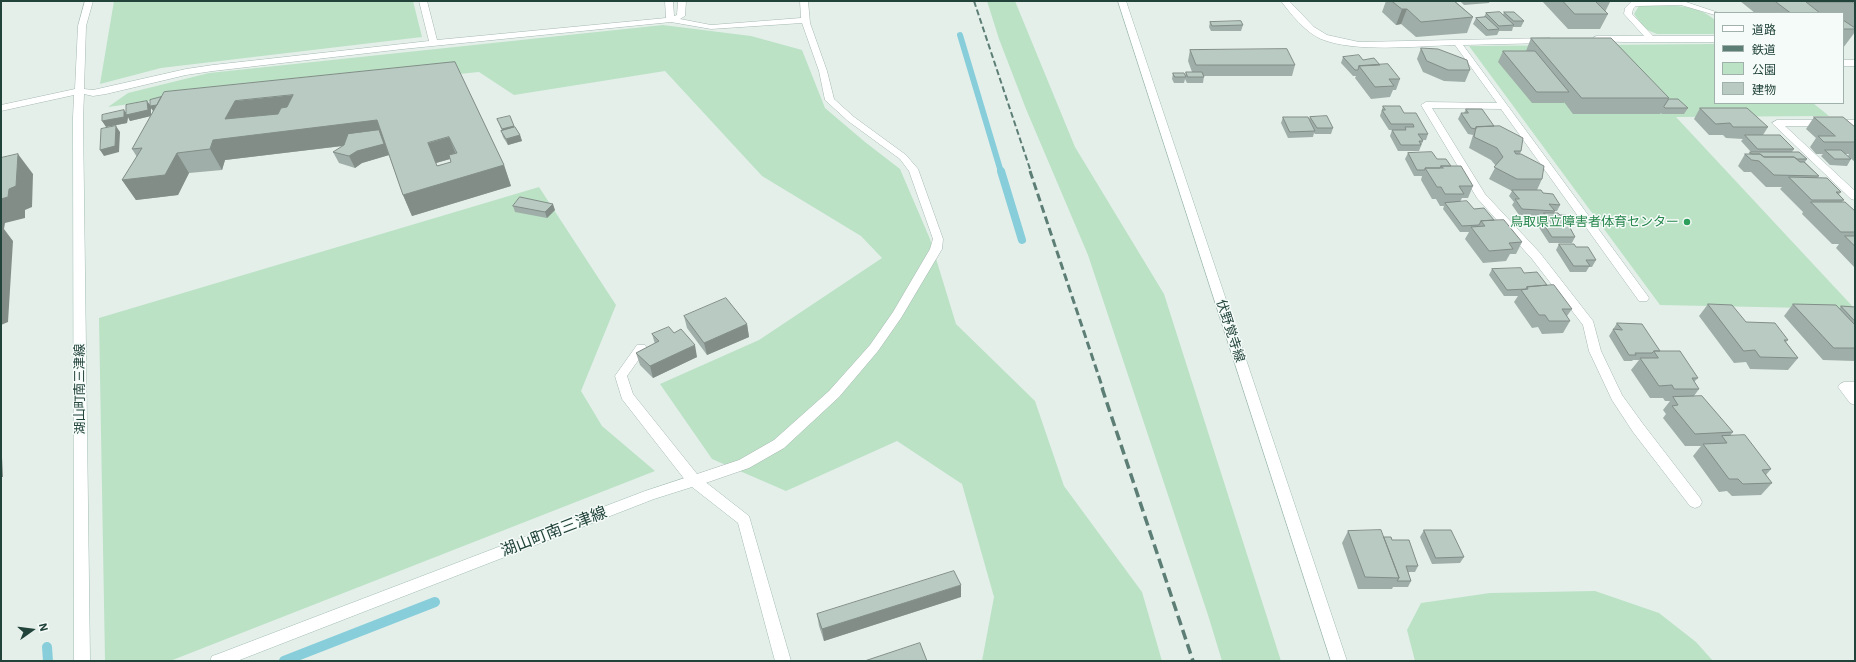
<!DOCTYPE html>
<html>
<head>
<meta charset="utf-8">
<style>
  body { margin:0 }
  #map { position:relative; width:1856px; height:662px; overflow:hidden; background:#e4efea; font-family:"IBM Plex Sans","Noto Sans JP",sans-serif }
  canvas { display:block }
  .frame { position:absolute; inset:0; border:2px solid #21433a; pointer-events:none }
  .legend { position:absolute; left:1714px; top:12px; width:130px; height:92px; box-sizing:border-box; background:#f5fbf8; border:1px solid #a0b1ac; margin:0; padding:5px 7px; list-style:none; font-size:12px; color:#21433a }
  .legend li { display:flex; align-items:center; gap:8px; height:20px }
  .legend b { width:20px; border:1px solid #a0b1ac }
  .north { position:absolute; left:12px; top:610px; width:40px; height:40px; -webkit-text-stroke:3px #f5fbf8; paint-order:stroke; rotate:76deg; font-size:11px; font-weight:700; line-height:16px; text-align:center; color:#21433a }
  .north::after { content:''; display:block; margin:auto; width:14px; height:18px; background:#21433a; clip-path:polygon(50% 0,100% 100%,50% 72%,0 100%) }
</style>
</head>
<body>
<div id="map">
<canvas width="1856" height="662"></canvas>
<div class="frame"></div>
<ul class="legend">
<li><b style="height:5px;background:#fff"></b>道路</li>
<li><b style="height:5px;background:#5c7e75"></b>鉄道</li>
<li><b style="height:11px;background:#bbe2c5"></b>公園</li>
<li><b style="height:11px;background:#b9cac3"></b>建物</li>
</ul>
<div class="north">N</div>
</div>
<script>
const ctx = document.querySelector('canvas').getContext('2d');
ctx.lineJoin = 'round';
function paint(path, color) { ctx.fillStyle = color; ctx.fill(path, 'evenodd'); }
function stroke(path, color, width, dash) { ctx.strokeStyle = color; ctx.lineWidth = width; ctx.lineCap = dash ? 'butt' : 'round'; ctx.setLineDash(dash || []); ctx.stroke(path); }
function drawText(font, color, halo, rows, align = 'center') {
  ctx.font = font + ' "IBM Plex Sans","Noto Sans JP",sans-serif'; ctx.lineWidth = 3; ctx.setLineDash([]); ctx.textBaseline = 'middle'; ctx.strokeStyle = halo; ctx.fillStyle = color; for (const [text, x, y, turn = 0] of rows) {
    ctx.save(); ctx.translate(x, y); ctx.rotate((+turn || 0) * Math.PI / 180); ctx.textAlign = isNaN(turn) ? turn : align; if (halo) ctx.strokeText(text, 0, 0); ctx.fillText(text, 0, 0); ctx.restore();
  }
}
paint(new Path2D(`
  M114 1H413L422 37 161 68 100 84Z
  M987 1H1015L1075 147 1164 294 1281 661H1222L1208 615 1088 255 1026 109 999 39Z
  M1639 6C1665 6 1694 2 1715 20V34H1657L1645 29 1634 14Z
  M663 25 751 36 802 50 825 108 865 142 900 169 930 239 956 324 1035 401 1064 486 1142 592 1162 661H982L994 597 962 484 897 441 786 491 712 459 660 384 759 340 882 258 861 236 762 176 665 71 514 95 479 72 217 98 151 101 108 107 128 93 209 73Z
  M1715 44V103H1813L1829 116 1676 117 1855 309 1660 305 1469 46Z
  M539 187 616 305 581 391 602 426 655 471 170 661H105L99 318Z
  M1595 591 1659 613 1696 642 1713 661H1415L1407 630 1421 603 1490 593Z`), '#bbe2c5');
stroke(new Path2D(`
  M960 35 1001 172`), '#87ceda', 6);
stroke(new Path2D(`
  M1001 171 1022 240`), '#87ceda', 8);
stroke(new Path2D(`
  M47 647 48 661
  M284 661 435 602`), '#87ceda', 10);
const lane = new Path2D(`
  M1683 1 1719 13H1715V15L1681 5 1636 6 1633 9 1632 14 1653 36H1715V42H1624L1620 39 1624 36H1644L1624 14 1625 8 1631 2Z
  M1843 60H1855V66H1843Z`);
const street = new Path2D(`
  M85 1H93L86 26 84 89 93 90 186 69 213 65 429 41 419 1H427L437 40 666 18 665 1H673L674 16 677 15 678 1H686L685 16 680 19 711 25 801 18 800 1H808L810 23 827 71 834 99 854 117 906 155 918 169 943 239 942 249 901 318 878 351 839 397 784 448 749 468 694 487 689 485 622 399 615 376 637 345H645L647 348 627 376 633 394 697 474 739 460 774 440 829 391 870 345 893 312 930 249 933 239 909 171 900 159 848 121 825 100 819 71 802 23 711 29 671 22 403 49 213 71 186 75 106 94 93 96 84 94 83 118 78 121 73 118 74 95 1 111V105L75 89 78 26Z
  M1281 1H1289L1314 27 1327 35 1359 42 1550 38 1551 40 1547 43 1463 45 1647 295 1649 298 1647 301H1639L1501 109 1432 108 1485 194 1540 253 1593 321 1601 351 1622 395 1643 424 1700 498 1702 502 1700 506 1695 508 1690 506 1633 432 1612 400 1589 351 1583 325 1532 259 1477 198 1421 105 1426 102 1497 103 1455 45C1417 46 1355 53 1321 39 1305 32 1291 14 1281 1Z
  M1597 36H1624L1628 39 1624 42 1594 41V37Z
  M1777 120H1855V126H1785L1855 191V200L1851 199 1774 125 1772 123Z
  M1844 382H1855V405L1850 403 1838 387 1840 384Z`);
const secondary = new Path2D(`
  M1118 1H1126L1347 661H1331Z
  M78 115 83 118 90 661H74L73 118Z
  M694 475 699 477 749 516 791 661H775L738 523 692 487 654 499 237 661H210L212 656 218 654 645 491Z`);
stroke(lane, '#a6b8b2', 1);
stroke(street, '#a6b8b2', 1);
stroke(secondary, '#a1bcb2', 1);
paint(lane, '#fff');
paint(street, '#fff');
paint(secondary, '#fff');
stroke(new Path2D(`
  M974 1 1031 172`), '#5c7e75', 2, [6, 3]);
stroke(new Path2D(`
  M1030 171 1103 389`), '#5c7e75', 3, [8, 4]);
stroke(new Path2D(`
  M1102 388 1193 661`), '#5c7e75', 3.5, [10, 5]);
paint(new Path2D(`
  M1386 1H1455L1473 17 1467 33 1416 37 1401 24 1396 25 1382 12Z
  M1460 1H1490L1489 3 1464 5Z
  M1542 1H1620L1619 2H1610L1605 12 1608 14 1600 29H1568Z
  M1740 1H1855V32L1843 48V13H1755Z
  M1504 12 1524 21 1521 27H1513L1512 31H1499L1497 35 1486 36 1473 24 1476 18 1484 17 1486 13 1503 15Z
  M1210 22 1243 25 1241 31H1211L1209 27Z
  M1531 38 1669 98V99L1688 108 1684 114H1662L1661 113 1660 114H1573L1564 102V103H1532L1498 62 1503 51H1526Z
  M1421 48 1470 70 1465 82 1444 81 1423 72 1417 59Z
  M1190 50 1295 65 1292 76H1204L1203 83H1187L1185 79 1184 83H1174L1172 79 1173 73 1185 76 1186 72H1192L1188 61Z
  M1343 57 1363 60 1380 65 1400 79 1396 90H1393L1390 97 1371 99 1355 78 1356 76H1353L1341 63Z
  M455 62 504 165 511 186 412 216 403 195 384 141 389 155 362 163 355 168 339 163 333 152 343 146 225 160 222 170 189 173 178 195 136 200 122 180 137 157 132 149 151 116 130 121 128 117 127 123 106 127 126 112 147 101 150 105ZM151 108 153 111 151 115ZM450 159 451 162 437 166 436 163Z
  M1383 106 1404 113 1428 134 1426 140H1422L1423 141 1419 151H1398L1390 136 1392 130H1389L1380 116Z
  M1700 108 1768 127 1763 135 1794 149 1792 152 1807 159 1805 162 1819 176 1817 178 1841 192 1839 194 1844 200 1842 202 1853 210H1855V268L1836 248 1839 244H1832L1802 214 1803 212 1780 189 1782 187H1766L1751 172H1744L1738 166 1745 154H1749L1750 152H1751L1741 141 1743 139 1726 138 1723 135H1709L1694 119Z
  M1466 109 1494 126 1521 151 1520 154 1542 179 1537 190 1543 193 1560 205 1557 211H1554H1555L1554 213 1560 215 1572 224 1570 228 1575 237 1572 243H1549L1536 223 1539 217 1519 215 1512 205 1514 202 1509 196 1512 191 1489 179 1496 166 1491 160 1469 148 1473 135 1468 134 1458 119 1461 113H1464Z
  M1283 117 1309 119 1310 117 1333 128 1331 134H1315L1314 133 1313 137 1288 138 1281 123Z
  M1814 117 1855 127V162L1848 156 1849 154H1845L1851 159 1847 166 1830 165 1821 156 1823 154H1816L1810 147 1816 138 1806 129Z
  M497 119 515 127 520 135 522 141 508 145 503 137 501 131H502Z
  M1408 153 1437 159 1451 166 1473 186 1468 198H1462L1460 202 1494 220 1522 242 1516 254H1510L1506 261 1483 263 1465 239 1469 232H1460L1443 209 1444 206H1440L1436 199H1432L1421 180 1422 176H1414L1405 159Z
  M513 206 555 210 547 218 515 212Z
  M1559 244 1576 247 1596 260 1592 267H1589L1586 272H1570L1556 250Z
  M1492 269 1524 273 1547 285 1572 309 1567 316 1570 321 1563 333 1542 334 1538 327 1532 328 1514 302 1518 296H1504L1489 275Z
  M1708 304 1746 322 1788 340 1786 342 1798 358 1788 370 1750 369 1746 362 1734 363 1699 316Z
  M1793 304 1840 308 1841 306 1855 307V361L1823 360 1784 316Z
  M684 316 747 324 749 337 707 355 687 328Z
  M1617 323 1660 351 1698 378 1694 382 1699 389 1694 396 1733 432 1730 436 1771 469 1766 475 1772 483 1761 495 1732 496 1727 491 1719 492 1693 456 1701 446H1685L1663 418 1666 414 1663 410 1670 401H1665L1663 398H1650L1631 370 1639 360H1633L1632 361H1624L1609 336Z
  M674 333 697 357 653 378 640 365 636 353 655 344 652 334Z
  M1424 530 1464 557 1460 563 1432 564 1420 537Z
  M1348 531 1384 537 1392 540 1418 566 1415 572H1408L1411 581 1408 587H1393L1392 589H1358L1342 543Z
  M961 597 824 641 819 626 817 614Z`), '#9faea8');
paint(new Path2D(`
  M1402 9H1407L1401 24 1396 25Z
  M293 95 377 120 389 155 362 163 355 168 349 156 357 151 383 141 225 160 222 170 210 149 213 140 235 101Z
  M194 96 154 112 151 108V116L130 121 128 117 127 123 106 127 102 121 124 110 127 114 147 101 151 106Z
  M116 126 120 132 119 152 104 156 100 150Z
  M514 126 516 132 504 135 502 129Z
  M520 135 522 141 508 145 506 139Z
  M449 137 457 157 436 163 428 143Z
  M177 153 189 173 178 195 136 200 122 180Z
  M18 154 33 174 32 207 25 210V218L5 223 4 229 13 241 8 322 1 325V199L9 189Z
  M504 165 511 186 412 216 403 195Z
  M553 204 555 210 547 218 545 212Z
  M747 324 749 337 707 355 704 343Z
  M695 345 697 357 653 378 650 366Z
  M1 456 2 457 3 477H1Z
  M961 585V597L824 641 822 629Z`), '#828d88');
const building = new Path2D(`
  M1392 1H1454L1473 17 1421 22 1407 9H1402Z
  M1563 1H1595L1608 14H1575Z
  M1775 1H1855V4L1852 2H1806L1820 13H1791Z
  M1500 12 1514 25 1499 26 1486 13Z
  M1504 12H1514L1524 21H1514Z
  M1486 17 1499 29 1488 30 1476 18Z
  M1843 20 1855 28V29H1843Z
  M1241 21 1243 25 1212 26 1210 22Z
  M1531 38H1611L1669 98H1582Z
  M1421 48 1438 49 1467 60 1470 70H1448L1427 61Z
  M1287 49 1295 65H1196L1190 50Z
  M1503 51H1535L1569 92H1537Z
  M1359 55 1363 60 1374 58 1380 65 1359 66 1358 70H1355L1343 57Z
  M455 62 504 165 403 195 377 120 213 140 210 149 177 153 165 175 122 180 142 148 132 149 164 92ZM293 95 287 107 281 108 278 114 225 119 235 101ZM449 137 457 153 449 155 451 162 437 166 428 143Z
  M1388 64 1400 79H1389L1394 86 1375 87 1359 66Z
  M1186 72H1202L1204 77H1188Z
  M1173 73H1184L1186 77H1175Z
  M161 97 157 105 150 106V100Z
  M1669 99H1678L1688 108H1665L1664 107Z
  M147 101 148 110 126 115V105Z
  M1383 106H1400L1404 113H1416L1428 134H1418L1423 141H1419L1421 145H1401L1392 130H1406L1405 127H1414L1413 124H1391L1382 110H1385Z
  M1700 108H1747L1768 127H1733L1730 123 1716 124Z
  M1466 109H1482L1494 126 1476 127V129L1471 128 1461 113H1468Z
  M124 110V117L102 121V115Z
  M510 116 514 126 502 129 497 119Z
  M1327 116 1333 128H1317L1310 117Z
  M1283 117H1308L1315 131 1290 132Z
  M1814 117H1843L1855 127V142H1824L1818 136H1835Z
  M116 126 115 146 100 150 101 129Z
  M1500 126 1523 138 1521 151H1514L1516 154H1521L1544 166 1542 179H1517L1494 167 1503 157 1497 148 1474 137 1476 127Z
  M515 127 520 135 506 139 501 131Z
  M379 130 384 144 357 151 349 156 333 152 344 145 348 134Z
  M1745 135H1780L1794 149H1758Z
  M1825 150H1841L1851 159H1835Z
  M1432 152 1437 159H1446L1451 166H1441L1440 168H1425V170H1417L1408 153Z
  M1750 152H1799L1807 159H1797L1794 157H1764L1760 154H1752Z
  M18 154 16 186 9 189 8 197 1 199V158Z
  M1745 154H1760L1764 157H1794L1800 162H1804L1819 176 1774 175 1759 161 1752 160Z
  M1441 166H1461L1473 186H1459L1464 194H1445L1441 187H1437L1425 168H1443Z
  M1789 177 1827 178 1841 192H1836L1844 200H1812Z
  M1512 190H1541L1543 193 1553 194 1560 205 1549 204 1555 211 1522 209 1515 199H1519Z
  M520 197 553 204 545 212 513 206Z
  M1467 201 1474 209 1484 208 1494 220 1481 221 1479 225 1462 226 1445 203Z
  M1811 202H1845L1855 211V232H1841Z
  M1544 213H1558L1560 215H1566L1572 224H1568L1575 237H1552L1539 217 1546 216Z
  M1504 220 1522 242 1509 243 1513 249 1489 251 1471 227 1485 226 1481 221Z
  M1845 236H1855V246Z
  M1559 244H1574L1576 247H1588L1596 260H1586L1590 266H1574Z
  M1521 268 1524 273 1537 272 1547 285 1527 287 1526 289 1507 290 1492 269Z
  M1554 285 1572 309H1562L1570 321H1549L1545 315H1539L1521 290 1528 289 1527 287Z
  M726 298 747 324 704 343 684 316Z
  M1708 304 1732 305 1746 322 1775 323 1788 340H1784L1798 358 1760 357 1755 350 1744 351Z
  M1793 304 1836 305 1855 325V348H1834Z
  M1841 306 1855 307V321Z
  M1617 323 1642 324 1660 351H1654L1652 353H1635L1636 355H1629L1613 329 1622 330Z
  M669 327 674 333 681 329 695 345 650 366 636 353 659 341 652 334Z
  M1654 351H1680L1698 378H1692L1699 389H1674L1672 385 1659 386 1640 358H1658Z
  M1702 396 1733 432 1695 434 1672 406 1678 405 1673 397Z
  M1745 435 1771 469 1762 470 1772 483 1743 484 1738 479H1729L1703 444 1727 443 1722 436Z
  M1381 530 1399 578 1365 577 1348 531Z
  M1424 530H1451L1464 557 1436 558Z
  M1384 537H1391L1392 540H1409L1418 566H1406L1411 581H1397L1399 578Z
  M954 571 961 585 822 629 817 614Z
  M920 643 927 661H865Z`);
paint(building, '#b9cac3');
stroke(building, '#828d88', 1);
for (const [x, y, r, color] of [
  [1687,222,4,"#2e9e5b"]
]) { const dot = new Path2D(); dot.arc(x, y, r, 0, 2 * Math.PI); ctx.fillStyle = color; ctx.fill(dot); stroke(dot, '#f5fbf8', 1.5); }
drawText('13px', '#27864d', '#f5fbf8', [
  ["鳥取県立障害者体育センター",1679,222]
], 'right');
drawText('13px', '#21433a', '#f5fbf8', [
  ["伏野覚寺線",1230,331,72],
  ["湖山町南三津線",80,389,-90]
]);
drawText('16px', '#21433a', '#f5fbf8', [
  ["湖山町南三津線",554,532,-21]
]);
</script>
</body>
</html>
